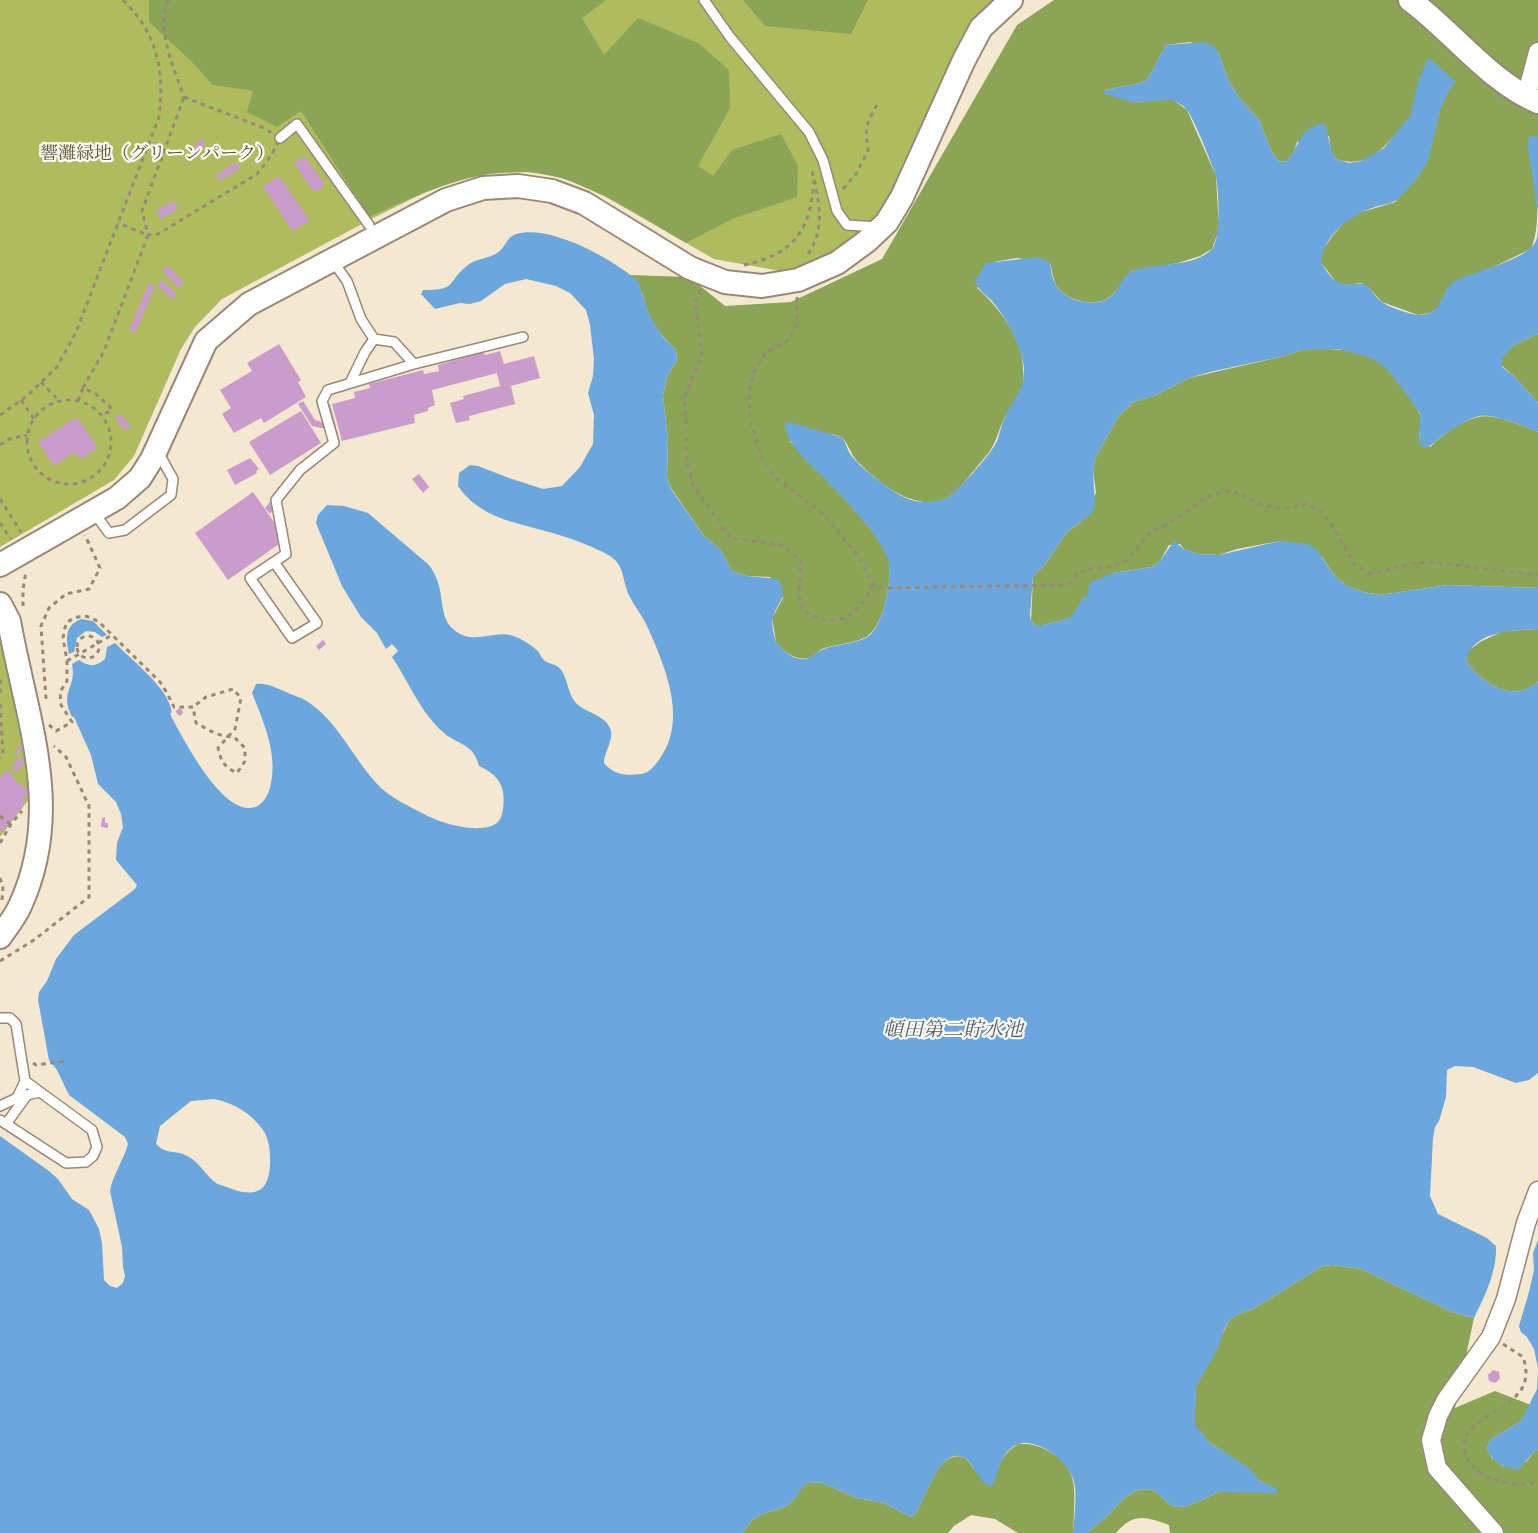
<!DOCTYPE html>
<html>
<head>
<meta charset="utf-8">
<style>
  body { margin:0 }
  canvas { display:block; background:#f4e8d0 }
</style>
</head>
<body>
<canvas width="1538" height="1533"></canvas>
<script>
const ctx = document.querySelector('canvas').getContext('2d');
ctx.lineJoin = 'round';
function paint(path, color) { ctx.fillStyle = color; ctx.fill(path, 'evenodd'); }
function stroke(path, color, width, dash) { ctx.strokeStyle = color; ctx.lineWidth = width; ctx.lineCap = dash ? 'butt' : 'round'; ctx.setLineDash(dash || []); ctx.stroke(path); }
function drawText(font, color, halo, rows, align = 'center') {
  ctx.font = font + ' Vollkorn,"Noto Serif JP",serif'; ctx.lineWidth = 4.5; ctx.setLineDash([]); ctx.textBaseline = 'middle'; ctx.strokeStyle = halo; ctx.fillStyle = color; for (const [text, x, y, turn = 0] of rows) {
    ctx.save(); ctx.translate(x, y); ctx.rotate((+turn || 0) * Math.PI / 180); ctx.textAlign = isNaN(turn) ? turn : align; if (halo) ctx.strokeText(text, 0, 0); ctx.fillText(text, 0, 0); ctx.restore();
  }
}
paint(new Path2D(`
  M0 0H1000L893 198 875 220 848 246 791 273 714 259 604 196 563 178 530 172 482 174 438 186 375 217 222 299 195 327 181 349 134 456 114 480 0 547Z
  M0 628 5 636 33 794 0 837Z`), '#afbc5e');
paint(new Path2D(`
  M149 0H606L582 18 604 55 638 18 698 43 729 70 730 108 698 166 713 176 732 150 781 134 798 166 797 197 732 219 686 243C647 220 607 193 564 179 496 157 429 190 369 217L301 111 277 127 247 112 253 91 213 85 191 61 149 22Z
  M743 0H868L851 34 765 26Z
  M1054 0H1538V194H1536C1538 213 1538 232 1531 249L1447 289 1438 308 1430 313 1418 315 1382 302 1368 287 1361 283 1348 285 1337 283 1321 263V252L1334 234 1345 222 1359 213 1395 202 1420 174 1397 133C1379 153 1364 168 1336 159L1331 150 1329 136 1297 142 1293 154 1286 162 1277 160 1271 150 1259 120 1238 96 1228 80 1218 51 1190 42 1166 45 1148 79 1140 83 1105 90 1133 102 1172 99 1187 110 1216 176 1219 229 1212 249 1200 256 1178 263 1132 271C1125 279 1119 289 1111 296 1096 309 1066 301 1056 285 1053 279 1052 270 1050 263L1017 258 993 262 977 288C999 307 1023 339 1023 369 1024 377 1024 385 1021 392 1017 400 1010 407 1006 415 998 429 997 444 986 456 976 467 958 493 945 499 914 512 877 482 857 461 850 454 848 440 839 436 822 430 806 437 790 441 811 465 884 534 889 561 892 580 884 627 866 637 853 644 836 644 822 649 818 651 815 656 811 657 796 662 785 653 776 642L772 618 783 598 770 577 747 576 732 571 720 549 703 535 671 488 667 477 668 440 663 395 667 377 677 360 676 350C666 340 656 330 650 317 643 301 644 287 630 275L689 277 725 306 791 302 882 259 1017 25Z
  M1538 334V403L1514 376 1502 366V357L1514 345Z
  M1317 349C1335 349 1356 349 1373 358 1391 368 1410 393 1419 412 1422 419 1420 428 1419 435L1430 447C1443 435 1460 421 1478 417 1493 413 1524 426 1538 432V588L1448 585 1380 595 1363 592 1347 586 1334 575 1322 557 1280 541 1237 549 1219 555 1198 554 1184 549 1180 544 1169 545 1160 561 1152 567 1113 573 1088 597H1084L1071 618 1043 625H1035L1031 621 1033 577 1046 563 1066 533 1081 522 1096 493 1093 470 1095 459 1118 417 1133 402 1154 396 1189 378 1284 356 1303 350Z
  M1538 629V682C1513 704 1483 684 1466 661L1468 651 1480 642 1503 631Z
  M1333 1265 1361 1269 1452 1312 1474 1318 1455 1408 1495 1391 1531 1405 1521 1421 1490 1440 1487 1448 1492 1458 1503 1466 1526 1462 1535 1451 1538 1450V1533H1170L1169 1525C1146 1517 1134 1512 1116 1533H1087C1093 1528 1099 1523 1105 1518 1117 1507 1131 1485 1151 1490 1161 1492 1167 1507 1177 1507 1192 1508 1206 1496 1220 1492L1276 1489 1260 1481 1248 1468 1209 1442 1194 1424 1196 1387 1229 1321 1236 1315 1253 1309 1323 1266Z
  M1018 1444C1030 1443 1040 1446 1050 1452 1084 1470 1072 1502 1074 1533H1018L995 1519 971 1515 954 1526 948 1533H742L752 1520 762 1514 782 1508 791 1503 803 1486 809 1482 822 1483 857 1498 884 1503 911 1517 916 1513C926 1496 940 1446 965 1458 970 1461 970 1465 974 1469 979 1474 988 1478 994 1482 997 1466 1004 1452 1018 1444Z`), '#8ba455');
paint(new Path2D(`
  M1203 42 1212 45 1218 51 1228 80 1238 96 1259 120 1271 150 1277 160 1286 162C1301 146 1297 128 1325 123L1331 149 1336 159 1349 163 1361 161 1384 148 1410 116 1418 83 1428 57 1456 82C1436 103 1437 134 1428 160 1423 173 1410 186 1400 197 1394 204 1384 204 1375 207 1351 215 1322 236 1321 263 1329 275 1336 287 1353 284 1358 284 1361 283 1366 285 1372 290 1375 297 1382 302 1388 307 1412 315 1420 315 1445 314 1438 293 1454 282 1473 270 1531 261 1537 238 1538 233 1538 225 1538 220V334L1514 345 1502 358V367L1514 376 1538 403V432C1524 426 1495 414 1480 416 1468 418 1456 427 1447 433 1438 438 1433 446 1424 448L1419 444 1420 413 1389 371 1372 358 1339 349 1303 350 1284 356 1210 372 1189 378 1154 396 1133 402 1118 417 1095 459 1093 470 1095 505 1091 514 1066 533 1046 563 1033 577 1030 615 1031 621 1035 625H1043L1070 618 1084 597 1088 596 1089 583 1113 573 1152 567 1160 561 1174 541 1184 549 1198 554 1219 555 1280 541 1308 544 1316 549 1334 575 1347 586 1363 592 1380 595 1448 585 1538 588V629C1513 630 1472 631 1466 661 1483 684 1513 704 1538 682V1073L1529 1080 1516 1083 1473 1067 1455 1066 1447 1070 1446 1097 1439 1121 1435 1127 1433 1138 1430 1196 1438 1214 1487 1238 1496 1246C1497 1271 1485 1296 1474 1318L1452 1312 1361 1269 1333 1265 1323 1266 1253 1309 1236 1315 1229 1321 1224 1330 1217 1350 1196 1387 1195 1424 1209 1442 1249 1468 1260 1481 1277 1489V1493L1220 1492C1206 1496 1192 1508 1177 1507 1167 1507 1161 1492 1151 1490 1131 1485 1117 1507 1105 1518 1099 1523 1093 1528 1087 1533H1074C1073 1517 1078 1498 1074 1482 1070 1460 1029 1430 1010 1449 999 1459 998 1474 992 1487 982 1484 976 1472 970 1463 968 1459 964 1457 959 1456 939 1453 925 1498 916 1513L911 1517 884 1503 857 1498 822 1483 809 1482 803 1487 791 1503 782 1508 762 1514 752 1520 742 1533H0V1136L49 1171 58 1179 72 1199 89 1210 99 1229 102 1243 104 1280 110 1286 117 1288 123 1283 125 1276 123 1267 122 1247 110 1191C112 1177 124 1159 128 1144L125 1137 69 1095 57 1070 49 1060 38 1000 39 992 47 981 56 959 74 935 135 889 137 885 116 860 117 843 123 827 121 814 116 802 98 784 91 755 74 717H72C59 690 77 689 72 664L79 660C89 667 96 667 105 659L107 647 115 643C129 657 152 676 163 692 166 696 170 704 171 709 173 715 168 711 172 718 184 740 220 810 250 808 260 808 266 799 269 791 280 758 264 723 252 693L256 684C267 683 276 688 286 692 294 696 304 698 311 704 341 726 355 762 381 788 392 798 410 807 424 814 439 823 483 836 498 822 501 819 502 814 503 809 506 787 499 775 479 766 473 742 458 746 443 732 420 712 409 682 392 657L398 651 392 644 386 649 377 633 361 617 342 586 316 523 318 515 327 505 344 506 368 513 429 565C434 572 437 578 439 586 443 600 441 619 453 629 472 646 491 631 510 635 519 637 531 645 538 651 540 654 541 657 543 659 548 665 557 663 562 671 568 681 568 695 577 704 587 713 604 715 610 728 615 738 604 752 604 763 614 775 626 776 641 774 650 773 656 764 661 757 688 718 664 664 647 626 642 615 634 606 629 595 624 585 624 574 619 565 613 555 602 552 592 547 578 541 564 536 549 532 514 522 480 518 458 486L459 473 470 465 478 466 509 478 543 489 562 486 580 467 593 444 594 415 588 393 593 376 594 359 590 325 586 310 570 293 556 286 526 279 505 284 481 301 470 304 460 303 435 309 421 294 423 290C459 290 445 283 468 265 477 258 488 259 497 253 506 248 506 237 516 234 551 224 612 259 638 281L650 317 662 336 676 350 677 360 667 377 663 395 668 440 667 477 671 489 703 535 720 549 732 571 747 576 778 579C789 599 778 600 773 617 771 624 774 635 776 642 783 650 791 659 802 659 811 659 815 653 822 650 837 643 857 645 870 635 884 623 894 573 887 557 877 531 841 496 821 475 806 460 788 446 785 424L788 422 841 437C846 442 846 446 849 452 858 467 895 495 911 500 921 503 937 503 947 498 958 491 990 455 996 443 1000 435 1001 425 1005 417 1014 397 1028 387 1023 362 1018 340 1007 319 992 301 985 294 978 290 975 281L986 263 1039 257 1050 263C1051 270 1052 279 1056 285 1065 301 1094 308 1109 298 1120 291 1121 276 1133 271 1155 262 1194 268 1212 249 1221 239 1219 191 1216 177 1214 168 1193 117 1187 110 1183 105 1177 102 1172 100L1133 102 1104 94 1105 90 1140 83 1148 79 1166 45ZM214 1099C234 1103 251 1113 263 1130 268 1137 270 1148 270 1157 271 1188 260 1200 229 1188 225 1186 219 1185 216 1183 206 1176 200 1163 189 1157 177 1149 168 1156 156 1144L160 1126 191 1101Z
  M1532 136 1538 137V213L1528 148 1529 137Z
  M81 619 93 621 107 635 102 637 95 632 86 631 77 638 74 652 69 654C66 639 64 626 81 619Z
  M1538 1240V1450L1535 1451 1518 1470C1502 1466 1494 1464 1487 1448L1490 1440 1521 1421 1537 1389 1538 1368 1534 1349 1527 1337 1521 1332 1519 1326 1529 1292 1534 1270 1533 1253Z`), '#6ba7dc');
paint(new Path2D(`
  M200 139 206 143 196 158 190 154Z
  M305 157 325 185 314 192 294 163Z
  M236 162 241 167 220 181 216 175Z
  M279 176 310 221 292 231 263 186Z
  M173 201 179 208 161 219 156 211Z
  M167 265 184 282 179 288 162 271Z
  M162 280 177 295 172 300 157 285Z
  M149 283 155 286 135 333 129 330Z
  M279 344 301 380 298 382 306 397 264 423 261 418 234 433 222 414 231 408 220 390 252 371 247 363Z
  M500 351 504 364 534 356 540 378 511 386 515 404 469 416 470 420 456 423 450 403 464 399 463 396 500 386 497 373 432 390 435 405 428 408V411L414 415 415 423 342 441 332 404 355 398 354 392 370 388 369 384 423 370 424 374 439 371 438 365 483 352 485 355Z
  M303 401 315 420 329 424 324 406 330 404 340 442 306 471 270 514 265 508 301 464 332 438 331 430 312 426 298 404Z
  M301 411 321 443 270 475 249 442Z
  M120 414 131 426 125 431 115 418Z
  M77 417 98 448 80 459 75 452 54 466 38 442Z
  M250 458 259 469 256 471 257 473 235 485 227 470Z
  M419 474 429 487 423 493 412 479Z
  M253 492 286 539 228 580 195 533Z
  M323 640 326 644 319 650 316 646Z
  M179 708 182 710 183 713 180 716 177 714 176 711Z
  M21 744 24 746 18 754 15 753Z
  M19 757 25 761 17 772 11 768Z
  M6 770 13 775 12 778 29 791 23 800 26 802 4 830 2 829 0 832V778Z
  M105 817V823H108V828L101 827 102 818Z
  M1493 1370 1499 1372 1500 1379 1495 1383 1489 1381 1488 1375Z`), '#ca9ccb');
const service = new Path2D(`
  M704 0 730 37 809 132 823 160 837 211 847 225 878 227
  M280 138 297 124 369 225
  M332 260 347 281 361 319 374 339 394 342 414 364 523 337
  M350 383 365 352 374 339
  M93 511 109 533 125 530 171 495 173 479 158 452
  M274 562 317 623 292 638 250 578 286 554 276 500 300 470 334 443 322 401 328 390 414 364
  M0 1018H10L16 1024 25 1081 92 1130 97 1147 93 1156 86 1162 66 1163 0 1120
  M0 1106 17 1098 25 1081
  M6 1124 27 1095 40 1092`);
const minor = new Path2D(`
  M1526 97 1538 52
  M1494 1533 1437 1468 1431 1440 1438 1416 1446 1400 1491 1337 1506 1299 1526 1223 1538 1191`);
const tertiary = new Path2D(`
  M1410 0C1451 30 1491 83 1538 102
  M0 565 117 498 140 478 152 459 206 341 249 304 446 200 483 188 518 186 552 191 584 203 690 268 725 282 762 286 798 280 837 263 867 241 887 222 902 197 964 60 981 28 1011 0
  M0 604 9 621C26 718 65 809 20 906 15 917 7 927 0 937`);
stroke(service, '#988977', 12);
stroke(minor, '#988977', 21);
stroke(tertiary, '#988977', 26);
stroke(new Path2D(`
  M168 0C156 30 174 68 184 97
  M184 97 264 128 280 138 271 156 257 174 158 234 148 235 142 211Z
  M843 189 856 174 868 151 866 127 878 102
  M808 254C826 228 819 199 812 171
  M744 265C795 254 811 229 814 179
  M701 290 695 301 702 356 685 395 687 463 693 485 730 538 783 545 801 561 799 596 803 610C833 631 860 618 872 585
  M797 297V325L787 341 766 352 754 372 749 391 750 419 763 461 776 478 822 513 857 554 872 584 882 588 1068 585 1079 573 1086 569 1106 568 1126 561 1151 532 1178 518 1206 497 1225 491 1234 492 1264 505 1283 509 1305 504 1321 511 1332 525 1354 564 1369 573 1381 572 1408 564 1429 562 1538 575
  M41 382 59 401
  M83 388 104 351 148 235 118 223
  M21 400 34 419
  M27 442a42 42 0 1 1 84 0a42 42 0 1 1-84 0Z
  M78 401 83 388 96 394 112 409 102 416
  M0 415 27 396 57 367 76 332 159 117C165 71 157 33 123 0
  M0 445 9 439 27 435
  M0 499 21 532
  M0 523 11 539
  M23 606V590L26 571
  M77 647a11 11 0 1 1 22 0a11 11 0 1 1-22 0Z
  M67 661 112 635
  M0 693 1 678
  M46 699 41 626 49 608 66 594 89 589 100 568 85 535
  M0 704 3 754 0 758
  M49 725 56 731 72 722 61 705 60 692 67 681V661L63 638 66 623C79 614 87 614 100 623L160 682 167 693 174 707H193L196 723C209 730 219 737 234 737L245 748V761L237 773C224 767 221 761 218 748L235 729 241 698 233 689 206 697 193 707
  M0 816 10 824
  M0 843 11 824 22 811
  M0 878 3 886 2 900
  M0 961 34 940 89 897V806L66 757 54 746
  M33 1063 36 1065 66 1061
  M1503 1344 1523 1357C1538 1401 1492 1406 1471 1429 1456 1444 1467 1467 1484 1475 1502 1483 1518 1487 1538 1482`), '#988977', 3, [4.5, 4.5]);
stroke(service, '#fff', 9);
stroke(minor, '#fff', 18);
stroke(tertiary, '#fff', 22);
drawText('18px', '#5e5631', '#fdfcf7', [
  ["響灘緑地（グリーンパーク）",157,156]
]);
drawText('italic 20px', '#4e5c6a', '#fdfcf7', [
  ["頓田第二貯水池",953,1032]
]);
</script>
</body>
</html>
